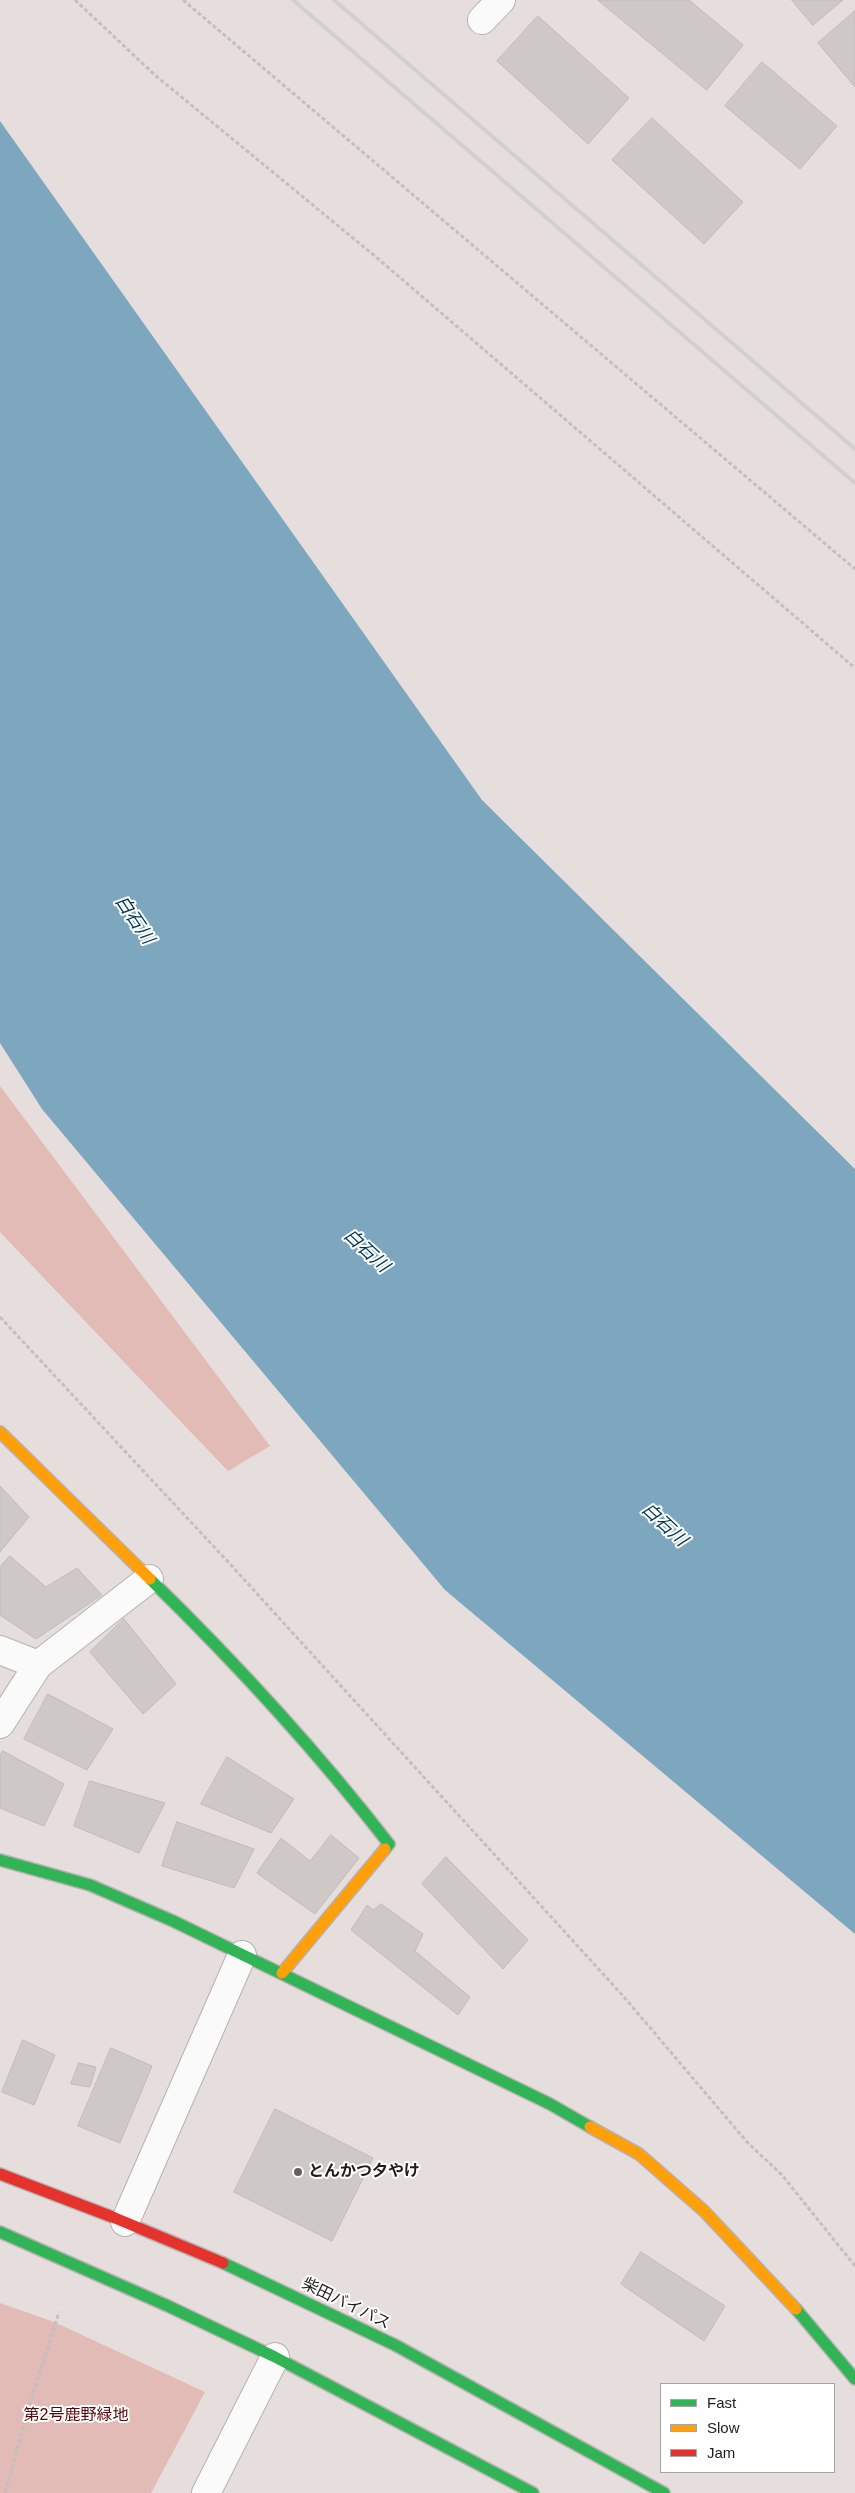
<!DOCTYPE html>
<html>
<head>
<meta charset="utf-8">
<style>
  body { margin:0 }
  #map { position:relative; width:855px; height:2493px; overflow:hidden; background:#e6dedc; font-family:Arial,sans-serif }
  canvas { display:block }
  .legend { position:absolute; left:660px; top:2383px; width:175px; height:90px; box-sizing:border-box; background:#fff; border:1px solid #a6a4a4; margin:0; padding:6px 9px; list-style:none; font-size:15px; color:#211c1b }
  .legend li { display:flex; align-items:center; gap:10px; height:25px }
  .legend b { width:25px; border:1px solid #a6a4a4 }
</style>
</head>
<body>
<div id="map">
<canvas width="855" height="2493"></canvas>
<ul class="legend">
<li><b style="height:6px;background:#30b455"></b>Fast</li>
<li><b style="height:6px;background:#ff9f0a"></b>Slow</li>
<li><b style="height:6px;background:#e5322d"></b>Jam</li>
</ul>
</div>
<script>
const ctx = document.querySelector('canvas').getContext('2d');
ctx.lineJoin = 'round';
function paint(path, color) { ctx.fillStyle = color; ctx.fill(path, 'evenodd'); }
function stroke(path, color, width, dash) { ctx.strokeStyle = color; ctx.lineWidth = width; ctx.lineCap = dash ? 'butt' : 'round'; ctx.setLineDash(dash || []); ctx.stroke(path); }
function drawText(font, color, halo, rows, align = 'center') {
  ctx.font = font + ' Arial,"Noto Sans JP",sans-serif'; ctx.lineWidth = 4; ctx.setLineDash([]); ctx.textBaseline = 'middle'; ctx.strokeStyle = halo; ctx.fillStyle = color; for (const [text, x, y, turn = 0] of rows) {
    ctx.save(); ctx.translate(x, y); ctx.rotate((+turn || 0) * Math.PI / 180); ctx.textAlign = isNaN(turn) ? turn : align; if (halo) ctx.strokeText(text, 0, 0); ctx.fillText(text, 0, 0); ctx.restore();
  }
}
paint(new Path2D(`
  M0 1086 270 1446 228 1471 0 1232Z
  M0 2303 54 2322 205 2392 151 2493H0Z`), '#e2bab6');
paint(new Path2D(`
  M0 121 482 800 855 1169V1934L445 1590 42 1109 0 1043Z`), '#7ca7bf');
const building = new Path2D(`
  M598 0H689L743 45 707 90Z
  M792 0H843L813 25Z
  M855 11V87L818 43Z
  M538 16 629 98 588 144 497 61Z
  M762 62 837 126 800 169 725 106Z
  M652 118 743 202 704 244 612 160Z
  M0 1486 29 1517 0 1552Z
  M10 1556 46 1587 77 1568 102 1595 36 1639 0 1615V1567Z
  M124 1619 176 1684 143 1714 90 1652Z
  M48 1694 113 1729 87 1770 24 1739Z
  M3 1751 64 1784 44 1826 0 1808V1755Z
  M227 1757 294 1799 271 1833 201 1804Z
  M90 1781 165 1803 139 1853 74 1826Z
  M177 1822 254 1849 234 1888 162 1866Z
  M331 1835 359 1858 315 1914 257 1873 281 1838 310 1861Z
  M446 1857 528 1940 503 1969 422 1884Z
  M381 1904 423 1934 415 1951 470 1997 458 2015 351 1930 367 1905 373 1910Z
  M23 2040 55 2055 34 2105 2 2092Z
  M111 2048 152 2066 120 2143 78 2126Z
  M79 2063 96 2067 90 2087 71 2084Z
  M275 2109 373 2158 332 2241 234 2192Z
  M641 2252 725 2306 704 2341 621 2284Z`);
paint(building, '#cec8c7');
stroke(building, '#c0bab9', 1);
const street = new Path2D(`
  M482 20 501 0
  M0 1650 38 1665 0 1724
  M38 1665 149 1579
  M125 2222 242 1955
  M206 2493 275 2357`);
const fast = new Path2D(`
  M150 1579C235 1662 316 1750 389 1844L385 1849
  M0 1860 90 1885 173 1921 550 2104 590 2127
  M0 2232 168 2306 275 2357 533 2493
  M223 2263 395 2345 664 2493
  M796 2309 855 2379`);
const slow = new Path2D(`
  M0 1432 150 1579
  M282 1973 385 1849
  M590 2127 639 2154 704 2211 796 2309`);
const jam = new Path2D(`
  M0 2174 115 2218 223 2263`);
stroke(street, '#b7b1b1', 30);
stroke(fast, '#b7b1b1', 14);
stroke(slow, '#b7b1b1', 14);
stroke(jam, '#b7b1b1', 14);
stroke(new Path2D(`
  M75 0 156 76 376 257 855 668
  M183 0 855 569
  M0 1317 230 1564 624 1997 747 2142 782 2175 855 2266
  M5 2493 27 2414 59 2312`), '#c2bfbf', 3, [4, 2.5]);
stroke(street, '#fbfafa', 28);
stroke(fast, '#30b455', 11);
stroke(slow, '#ff9f0a', 11);
stroke(jam, '#e5322d', 11);
stroke(new Path2D(`
  M293 0 855 483
  M334 0 855 449`), '#d2d0cf', 4);
for (const [x, y, r, color] of [
  [298,2172,5,"#66605f"]
]) { const dot = new Path2D(); dot.arc(x, y, r, 0, 2 * Math.PI); ctx.fillStyle = color; ctx.fill(dot); stroke(dot, '#fff', 2); }
drawText('bold 16px', '#211c1b', '#fff', [
  ["とんかつ夕やけ",308,2172]
], 'left');
drawText('16px', '#211c1b', '#fff', [
  ["柴田バイパス",346,2304,26]
]);
drawText('16px', '#590407', '#fff', [
  ["第2号鹿野緑地",76,2416]
]);
drawText('italic 18px', '#003750', '#fff', [
  ["白石川",134,920,56],
  ["白石川",366,1251,43],
  ["白石川",664,1525,43]
]);
</script>
</body>
</html>
